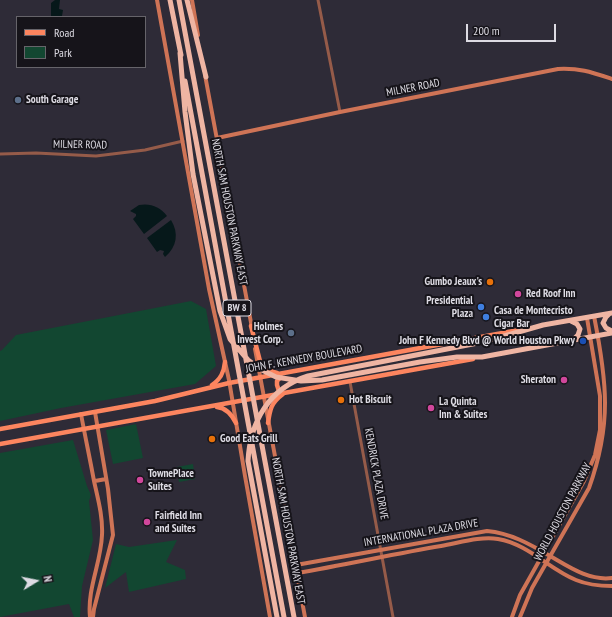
<!DOCTYPE html>
<html>
<head>
<meta charset="utf-8">
<style>
  body { margin:0 }
  #map { position:relative; width:612px; height:617px; overflow:hidden; background:#2e2b37; font-family:"PT Sans Narrow",sans-serif }
  canvas { display:block }
  .legend { position:absolute; left:16px; top:16px; width:130px; height:52px; box-sizing:border-box; background:#16141a; border:1px solid #66646a; margin:0; padding:5px 7px; list-style:none; font-size:12px; color:#dddbe3 }
  .legend li { display:flex; align-items:center; gap:8px; height:20px }
  .legend b { width:20px; border:1px solid #66646a }
  .north { position:absolute; left:16px; top:561px; width:40px; height:40px; -webkit-text-stroke:3px #16141a; paint-order:stroke; rotate:80deg; font-size:11px; font-weight:700; line-height:16px; text-align:center; color:#dddbe3 }
  .north::after { content:''; display:block; margin:auto; width:14px; height:18px; background:#dddbe3; clip-path:polygon(50% 0,100% 100%,50% 72%,0 100%) }
  .scale { position:absolute; left:466px; top:24px; width:90px; height:18px; box-sizing:border-box; border:2px solid #dddbe3; border-top:0; padding-left:5px; font-size:12px; line-height:14px; white-space:nowrap; color:#dddbe3; -webkit-text-stroke:3px #16141a; paint-order:stroke }
</style>
</head>
<body>
<div id="map">
<canvas width="612" height="617"></canvas>
<ul class="legend">
<li><b style="height:5px;background:#fc855f"></b>Road</li>
<li><b style="height:11px;background:#124731"></b>Park</li>
</ul>
<div class="north">N</div>
<div class="scale">200 m</div>
</div>
<script>
const ctx = document.querySelector('canvas').getContext('2d');
ctx.lineJoin = 'round';
function paint(path, color) { ctx.fillStyle = color; ctx.fill(path, 'evenodd'); }
function stroke(path, color, width, dash) { ctx.strokeStyle = color; ctx.lineWidth = width; ctx.lineCap = dash ? 'butt' : 'round'; ctx.setLineDash(dash || []); ctx.stroke(path); }
function drawText(font, color, halo, rows, align = 'center') {
  ctx.font = font + ' "PT Sans Narrow",sans-serif'; ctx.lineWidth = 4; ctx.setLineDash([]); ctx.textBaseline = 'middle'; ctx.strokeStyle = halo; ctx.fillStyle = color; for (const [text, x, y, turn = 0] of rows) {
    ctx.save(); ctx.translate(x, y); ctx.rotate((+turn || 0) * Math.PI / 180); ctx.textAlign = isNaN(turn) ? turn : align; if (halo) ctx.strokeText(text, 0, 0); ctx.fillText(text, 0, 0); ctx.restore();
  }
}
paint(new Path2D(`
  M191 301 206 309 216 366 195 384 61 408 0 421V351L2 350 16 335Z
  M136 424 143 458 113 464 106 430Z
  M73 440 87 486 91 495 89 501 93 540 82 586 80 617H74L69 604 0 617V453Z
  M193 464 195 479 179 482 177 467Z
  M177 540 166 562 185 570 186 579 129 592 126 572 105 588 116 544 129 547Z`), '#124731');
paint(new Path2D(`
  M55 0H60L59 9 63 10 62 16 51 17V3Z
  M139 205C151 203 160 207 167 216L144 234 133 219 136 216V214L130 211Z
  M171 220C179 233 177 247 165 257L163 254 164 251 160 250 157 252 147 238Z`), '#06181a');
stroke(new Path2D(`
  M318 0 340 112
  M0 154 36 153 96 156 145 150 183 141
  M350 382 393 617`), '#955b49', 3);
stroke(new Path2D(`
  M157 0 209 289 229 380 245 476 270 617
  M192 0 198 35
  M205 75 252 328
  M217 138 340 112 558 69C580 68 591 72 612 79
  M255 349 305 617
  M81 414C85 436 90 459 94 481 98 499 103 517 102 535 101 563 87 589 90 617
  M95 481 106 479
  M296 565 487 531C510 533 530 544 550 556 569 567 589 581 612 578
  M297 573C345 565 393 554 441 546 459 543 480 536 498 539 528 544 549 569 576 580 588 585 600 586 612 586
  M93 617 94 609 113 535 108 489 95 412
  M512 617 520 595 584 481 595 455 600 430V396L587 318
  M520 617 532 588 589 488C612 424 607 382 594 316`), '#cf7456', 4);
stroke(new Path2D(`
  M251 326 261 365 270 371 277 373
  M281 377 277 381V385L279 391 282 392
  M212 385C221 379 224 372 225 362
  M217 407C226 408 232 415 236 423
  M268 423C270 409 271 403 283 394
  M0 429 155 401 229 383 519 330
  M0 444 473 359`), '#fc855f', 4.5);
stroke(new Path2D(`
  M170 0 181 55
  M179 0 294 617
  M187 0 206 77
  M180 53 185 112 193 174 220 311 230 339 248 360 260 369 276 377 301 381 322 380 420 362 457 357H482L612 333
  M185 81 284 617
  M609 314 606 317 603 323 606 328 612 331
  M571 321 577 324 580 329 578 335 573 340
  M277 617 248 461C250 422 269 388 308 376L483 342 543 325 612 313`), '#efb5a3', 5);
for (const [x, y, r, color] of [
  [18,100,4,"#5c6f8a"],
  [490,282,4,"#e8710a"],
  [518,294,4,"#d1479c"],
  [481,307,4,"#3f7fe0"],
  [486,317,4,"#3f7fe0"],
  [291,333,4,"#5c6f8a"],
  [583,341,4,"#1a4fb4"],
  [564,380,4,"#d1479c"],
  [341,400,4,"#e8710a"],
  [431,408,4,"#d1479c"],
  [212,439,4,"#e8710a"],
  [140,480,4,"#d1479c"],
  [147,522,4,"#d1479c"]
]) { const dot = new Path2D(); dot.arc(x, y, r, 0, 2 * Math.PI); ctx.fillStyle = color; ctx.fill(dot); stroke(dot, '#16141a', 1.5); }
for (const [x, y, w] of [
  [237,308,28]
]) { const box = new Path2D(); box.roundRect(x - w / 2, y - 8, w, 16, 3); ctx.fillStyle = '#16141a'; ctx.fill(box); stroke(box, '#dddbe3', 1); }
drawText('bold 10px', '#dddbe3', null, [
  ["BW 8",237,308]
]);
drawText('11px', '#dddbe3', '#16141a', [
  ["MILNER ROAD",413,88,-11],
  ["MILNER ROAD",80,145,1],
  ["NORTH SAM HOUSTON PARKWAY EAST",229,212,79],
  ["JOHN F. KENNEDY BOULEVARD",304,359,-10],
  ["KENDRICK PLAZA DRIVE",376,474,80],
  ["WORLD HOUSTON PARKWAY",563,512,-62],
  ["NORTH SAM HOUSTON PARKWAY EAST",288,531,80],
  ["INTERNATIONAL PLAZA DRIVE",421,533,-10]
]);
drawText('bold 11px', '#dddbe3', '#16141a', [
  ["South Garage",26,100],
  ["Gumbo Jeaux's",482,282,"right"],
  ["Red Roof Inn",526,294],
  ["Presidential",473,301,"right"],
  ["Plaza",473,314,"right"],
  ["Casa de Montecristo",494,311],
  ["Cigar Bar",494,324],
  ["Holmes",283,327,"right"],
  ["Invest Corp.",283,340,"right"],
  ["John F Kennedy Blvd @ World Houston Pkwy",575,341,"right"],
  ["Sheraton",556,380,"right"],
  ["Hot Biscuit",349,400],
  ["La Quinta",439,402],
  ["Inn & Suites",439,415],
  ["Good Eats Grill",220,439],
  ["TownePlace",148,474],
  ["Suites",148,487],
  ["Fairfield Inn",155,516],
  ["and Suites",155,529]
], 'left');
</script>
</body>
</html>
